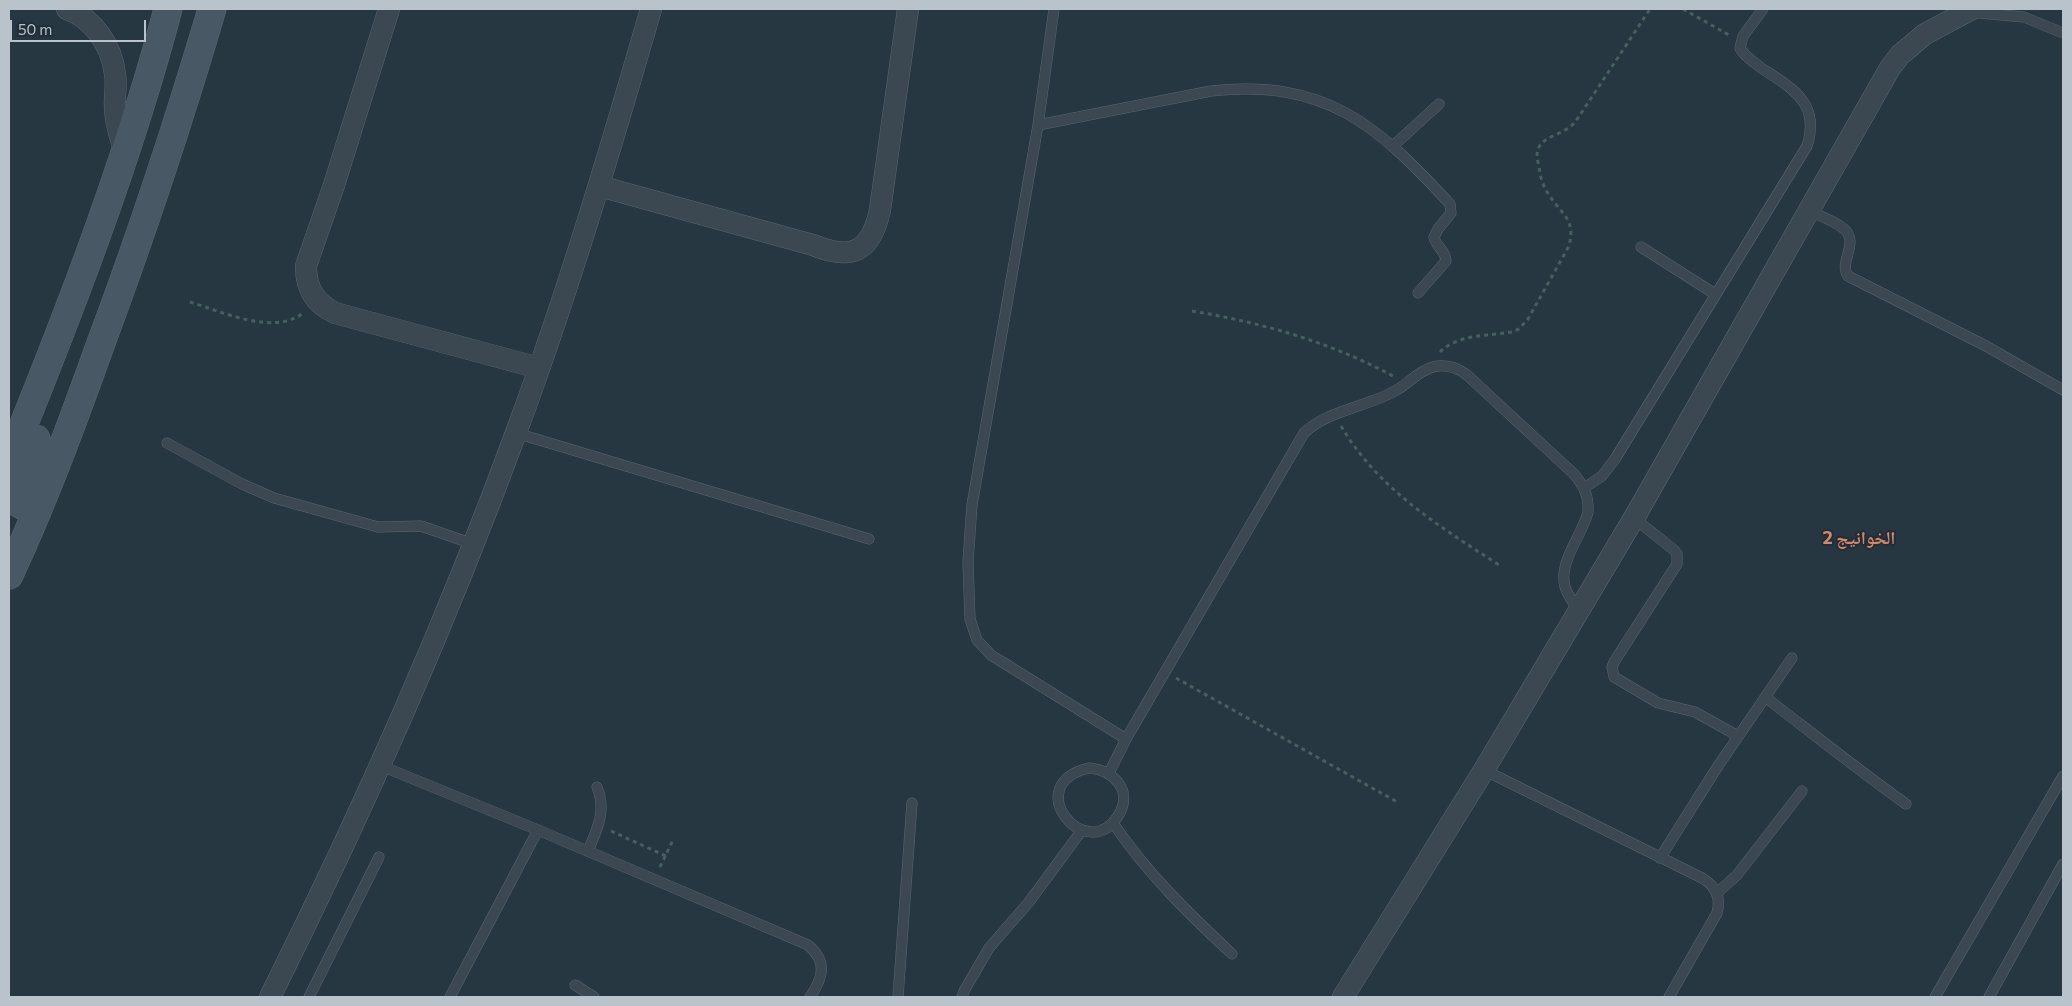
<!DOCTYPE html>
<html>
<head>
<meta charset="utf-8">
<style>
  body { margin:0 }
  #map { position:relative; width:2072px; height:1006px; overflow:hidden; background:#263742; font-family:Commissioner,sans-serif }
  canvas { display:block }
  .frame { position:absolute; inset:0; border:10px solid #b8c3cc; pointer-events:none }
  .scale { position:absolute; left:10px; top:20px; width:136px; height:22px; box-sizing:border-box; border:2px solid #b8c3cc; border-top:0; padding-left:6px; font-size:15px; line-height:18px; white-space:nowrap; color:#b8c3cc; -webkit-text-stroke:4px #1f2e37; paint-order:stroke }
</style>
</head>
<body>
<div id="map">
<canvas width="2072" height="1006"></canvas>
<div class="frame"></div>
<div class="scale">50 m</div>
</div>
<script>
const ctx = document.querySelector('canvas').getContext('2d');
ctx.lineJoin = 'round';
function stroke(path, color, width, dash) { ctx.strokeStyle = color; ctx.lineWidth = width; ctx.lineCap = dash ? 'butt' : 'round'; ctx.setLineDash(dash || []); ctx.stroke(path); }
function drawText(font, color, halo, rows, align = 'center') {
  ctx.font = font + ' Commissioner,"Noto Naskh Arabic",sans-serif'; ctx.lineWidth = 4; ctx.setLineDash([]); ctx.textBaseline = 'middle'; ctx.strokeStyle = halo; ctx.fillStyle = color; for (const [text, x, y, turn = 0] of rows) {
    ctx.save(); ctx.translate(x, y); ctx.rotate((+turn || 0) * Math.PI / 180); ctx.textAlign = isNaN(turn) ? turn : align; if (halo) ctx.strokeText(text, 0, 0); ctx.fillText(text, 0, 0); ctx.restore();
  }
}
const lane = new Path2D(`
  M1054 9 1038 125 972 505 968 562 970 619 977 640 991 655 1126 739
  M1968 12 2024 17 2063 33
  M1038 125 1211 91C1326 79 1376 124 1450 204L1451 213 1438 229 1434 237C1436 247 1446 251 1446 261L1418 293
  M1393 146 1439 104
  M1809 211C1820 216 1835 221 1844 229 1860 243 1838 262 1848 276L1986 346 2063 390
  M1641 247 1715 294
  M516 433 869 539
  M167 443 242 484 274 498 378 527 421 526 473 544
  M1584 488 1602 476 1615 459 1807 146C1821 102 1791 88 1760 67 1753 61 1745 57 1740 48L1743 36 1763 9
  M1634 518 1674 550 1677 554V564L1614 662 1612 667 1614 677 1658 703 1695 712 1738 736
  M1765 697C1812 733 1858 770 1906 804
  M379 765 538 830 808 945C828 962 823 978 810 997
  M1089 768C1114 770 1134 791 1118 816 1086 866 1019 784 1089 768Z
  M1484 770 1702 878C1716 886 1721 898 1717 913L1669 997
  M1109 773 1126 739 1304 433C1326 411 1366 407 1395 391 1409 383 1422 368 1438 366 1449 365 1459 369 1467 375L1574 474C1584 486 1589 496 1588 512 1582 536 1558 562 1565 587 1568 596 1574 604 1579 611
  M1113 823C1147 873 1188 913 1232 954
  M588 851C597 829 607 811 597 787
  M1660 858 1718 766 1792 658
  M1717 893 1737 875 1802 791
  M575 985 594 997
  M309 997 379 857
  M450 997 538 830
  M898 997 912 803
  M962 997 964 991 989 948 1029 902 1082 830
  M1935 997 2063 776
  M1989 997 2063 864`);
const street = new Path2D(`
  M67 9C93 18 112 46 115 74 117 85 114 97 115 108 115 124 121 138 125 153
  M389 9 334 185 306 266C306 289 315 303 335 313L539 368
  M599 186 813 245C852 261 871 252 880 210L908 9
  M270 997C362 813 446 624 517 430 568 292 610 151 651 9
  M1343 997 1484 770 1634 518 1890 68 1900 55 1925 34 1972 9`);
const secondary = new Path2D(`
  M36 439 17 487V499L20 504 31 510H37
  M9 461C69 313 127 164 168 9
  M9 575C44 500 73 421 101 343 142 233 179 121 212 9`);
stroke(lane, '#59666f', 11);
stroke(street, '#59666f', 22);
stroke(secondary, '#59666f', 29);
stroke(new Path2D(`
  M1683 9 1729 35
  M190 302C223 312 274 336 303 313
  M1192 311C1263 323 1330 342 1393 376
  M1440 352C1458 334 1488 336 1512 332L1519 329 1528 319 1569 246C1576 219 1562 215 1549 195 1543 186 1540 177 1539 166 1537 159 1536 153 1539 147 1545 135 1565 135 1576 121L1650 9
  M1341 426C1379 490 1439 526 1499 565
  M1176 678 1399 803
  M611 831 666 856
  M660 867 673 840`), '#475f5e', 3, [4, 4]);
stroke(lane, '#3b4852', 10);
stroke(street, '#3b4852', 21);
stroke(secondary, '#495865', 28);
drawText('bold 18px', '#d78568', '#1f2e37', [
  ["الخوانيج 2",1859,538]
]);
</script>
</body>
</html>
